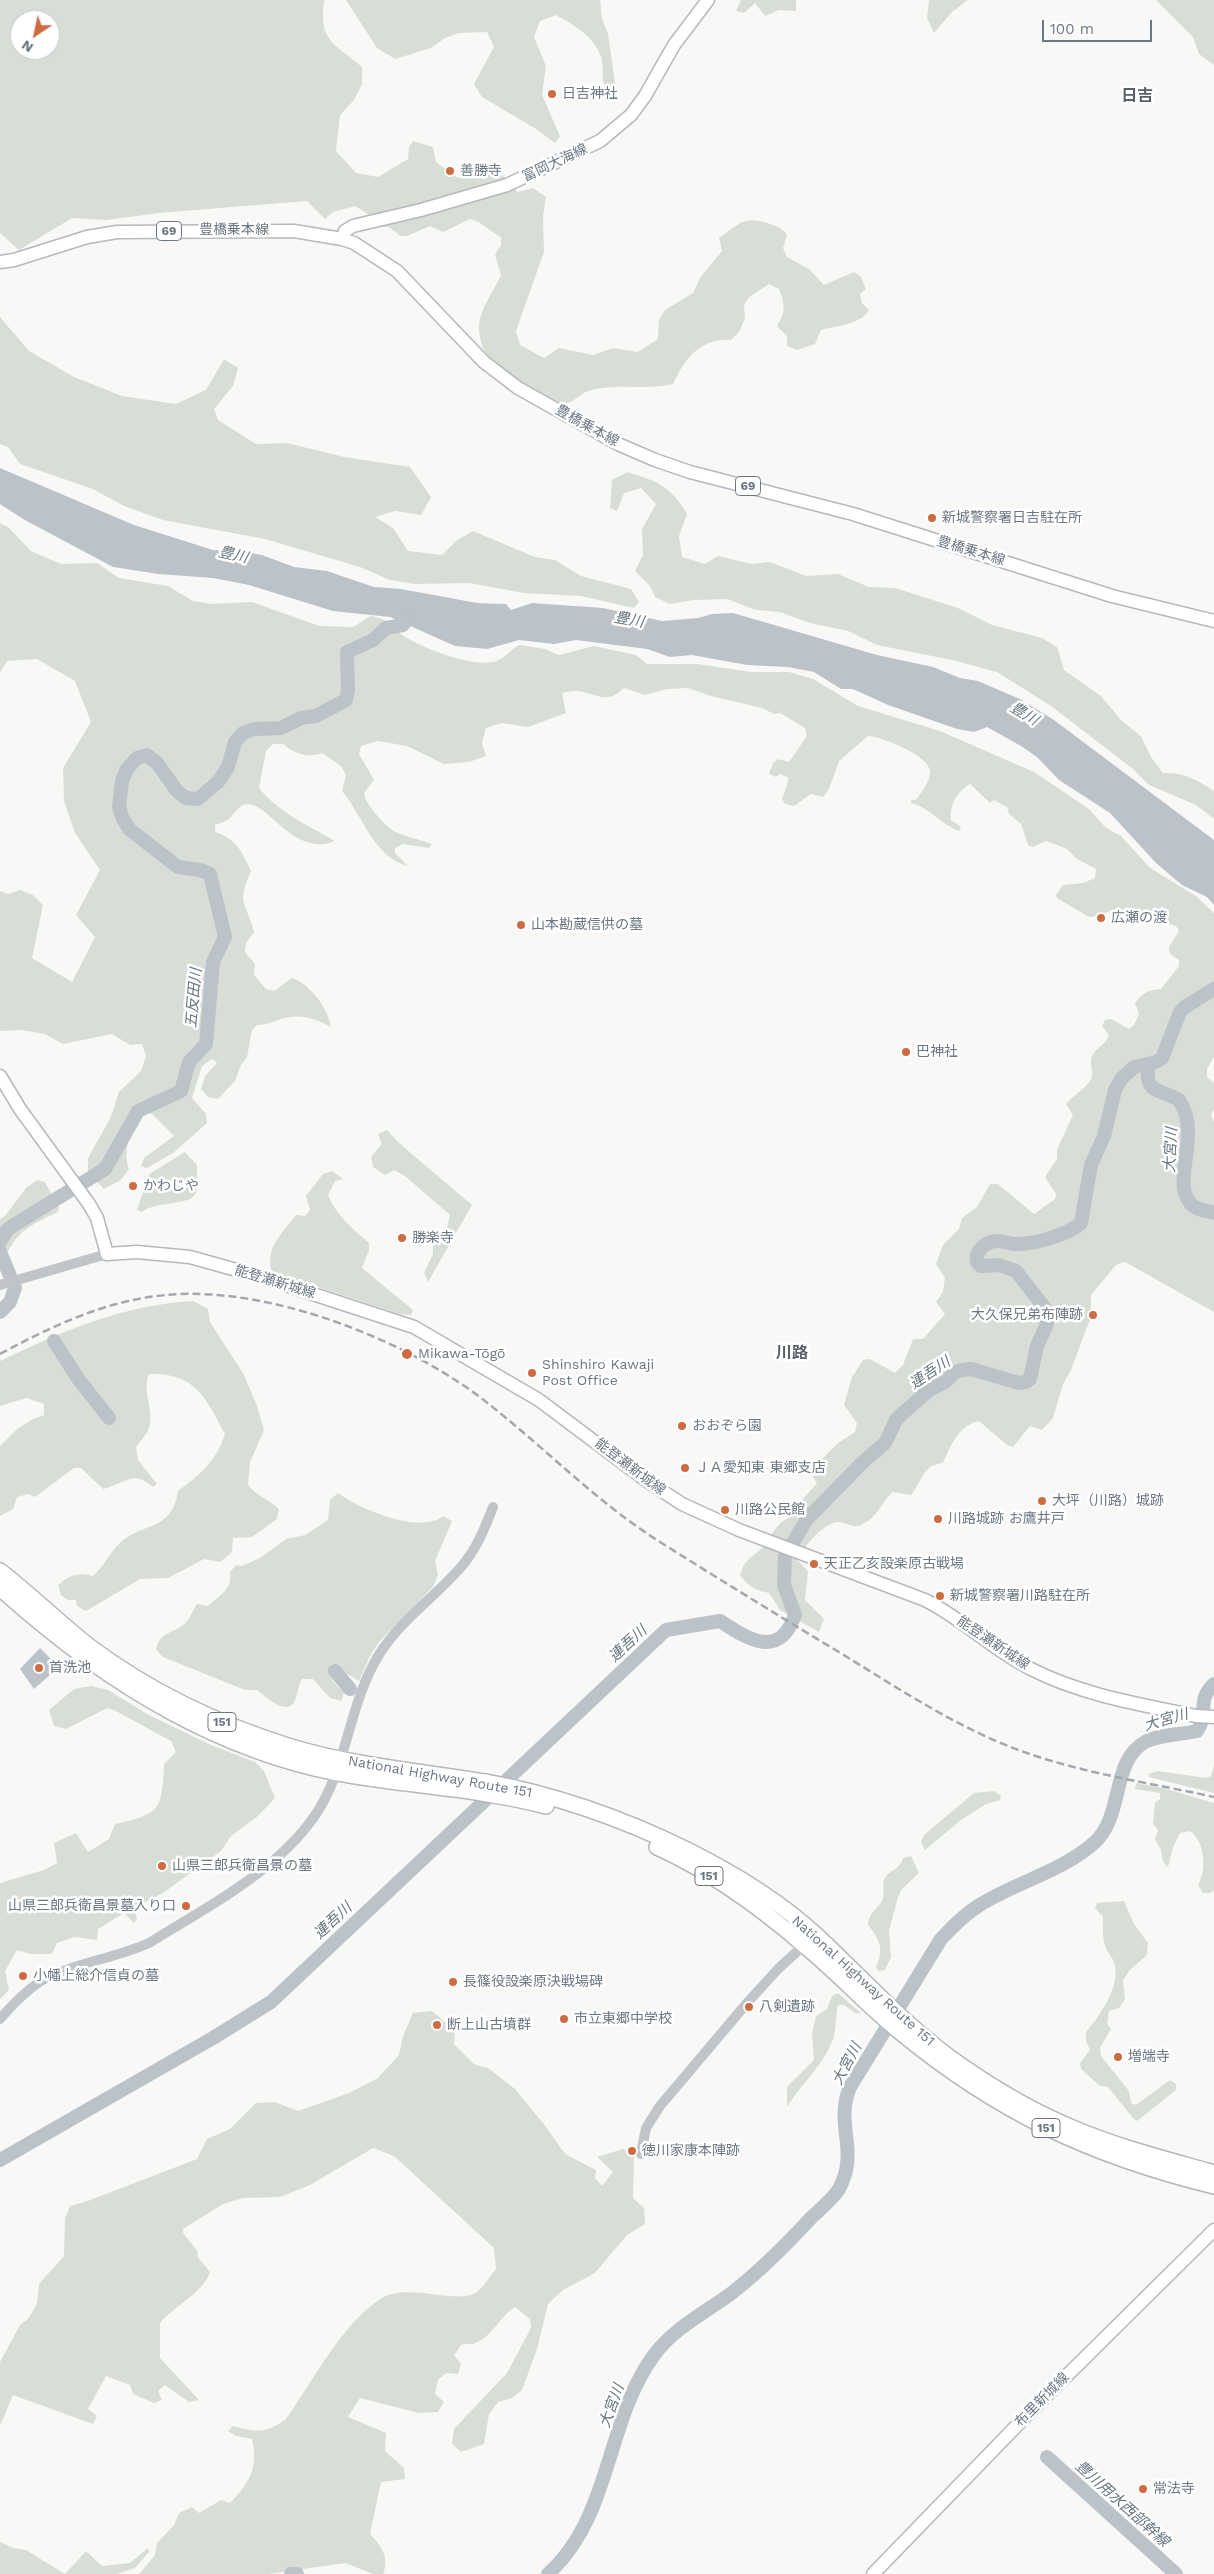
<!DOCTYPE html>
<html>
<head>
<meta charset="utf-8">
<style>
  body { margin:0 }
  #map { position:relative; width:1214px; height:2574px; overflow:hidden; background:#f8f9f7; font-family:"Work Sans",sans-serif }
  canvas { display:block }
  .north { position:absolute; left:10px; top:10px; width:50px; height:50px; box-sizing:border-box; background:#fff; border:1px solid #c4c9ce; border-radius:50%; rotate:214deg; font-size:14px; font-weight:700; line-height:20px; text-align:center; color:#6c7784 }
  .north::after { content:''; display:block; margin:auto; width:18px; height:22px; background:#ce6b41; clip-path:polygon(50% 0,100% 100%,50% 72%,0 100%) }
  .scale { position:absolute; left:1042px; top:20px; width:110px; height:22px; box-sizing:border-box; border:2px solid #6c7784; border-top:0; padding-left:6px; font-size:15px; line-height:18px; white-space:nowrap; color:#6c7784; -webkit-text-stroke:4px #fff; paint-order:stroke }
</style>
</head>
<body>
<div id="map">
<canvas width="1214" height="2574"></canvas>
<div class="north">N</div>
<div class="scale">100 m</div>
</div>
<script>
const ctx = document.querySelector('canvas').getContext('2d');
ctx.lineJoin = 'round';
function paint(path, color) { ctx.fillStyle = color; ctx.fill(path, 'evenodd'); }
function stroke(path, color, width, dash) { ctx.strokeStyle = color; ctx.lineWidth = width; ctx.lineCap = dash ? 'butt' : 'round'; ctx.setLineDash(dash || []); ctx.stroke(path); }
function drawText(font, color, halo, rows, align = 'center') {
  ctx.font = font + ' "Work Sans","Noto Sans JP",sans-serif'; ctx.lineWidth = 5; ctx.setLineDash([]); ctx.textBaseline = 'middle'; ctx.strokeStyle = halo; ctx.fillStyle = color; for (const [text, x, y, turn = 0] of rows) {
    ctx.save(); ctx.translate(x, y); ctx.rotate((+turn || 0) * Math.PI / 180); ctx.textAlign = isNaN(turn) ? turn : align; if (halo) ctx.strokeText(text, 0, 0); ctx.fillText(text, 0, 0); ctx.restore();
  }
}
paint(new Path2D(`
  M0 0H324C319 42 332 41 362 67V84L354 100 340 115 336 151 356 173 378 177 408 159 409 147 413 141 433 147 436 162 458 178C487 173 500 163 517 192L533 188 546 197 543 217 544 252 516 331 520 345 544 358 559 348 593 355 613 348 638 352 658 339 659 320 665 310 693 293 700 278 722 251 719 238C740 223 744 215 770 224 778 227 782 228 787 235L783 248 787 257 809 269 824 285 854 272 861 277 866 289 860 294 862 303 869 310C861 324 837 326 821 330L815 344 797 350 787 346V336L777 326C786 311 785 305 779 289L769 284 749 297 744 305 745 318 739 332 731 340C700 338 685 359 673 384 646 391 616 382 589 391 580 393 572 405 562 404 549 402 490 362 484 350 481 344 478 330 479 324 481 307 494 291 501 275L495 255 501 245V237C489 231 483 222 470 219L443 232 430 226 407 236H400L389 227 373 226 368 214 355 206 333 212 325 219 307 201 158 213 107 220 72 218 19 250 0 233ZM20 20H50V50H20Z
  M346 0H600L602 19 608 34 615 84 608 91C599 80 605 70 601 57 594 36 574 25 556 15L540 21 534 37 546 66 542 95 560 136 555 143 536 129 482 97 474 84 494 47 487 32 459 33 445 38 431 48 395 59 377 48Z
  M741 0H796V11L779 10 765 16 755 3 744 13 736 11Z
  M929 0H968L952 12 934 33 927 18Z
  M1156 0H1214V65L1199 54 1193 37Z
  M0 317 29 351 74 377 122 396 176 404 206 390 224 359 238 368 233 386 214 409 218 420 256 444 287 443 344 457 410 467 431 497 421 515 395 511 375 517 393 528 408 551 442 555 456 541 473 531 535 557 555 560 581 576 631 589 639 602 634 608 581 596 524 593 469 583 415 584 390 580 360 567 265 539 163 520 124 506 93 489 20 464 8 447 0 444Z
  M627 472C657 481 671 486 687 514L679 536 682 557 705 564 718 556 752 564 770 562 806 576 838 574 869 587 895 588 958 608 992 625 1042 638 1057 647 1064 670 1101 696 1122 721 1141 736 1151 757 1163 773C1183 772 1198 780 1214 791V819L1196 805 1149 785 1133 769 1051 706 997 672 952 660 877 645 848 631 810 623 780 612 756 610 727 599 694 600 670 604 655 597 650 586 635 571 643 555 642 529 656 504 641 488 624 493 617 511 610 508 612 480Z
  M0 523 8 527 31 551 61 564 97 563 119 578 168 586 193 601 212 604 252 602 319 626 353 627 371 616C389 620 386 622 399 633 419 647 473 669 497 661 505 658 511 649 519 645L545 649 559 655 594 646 636 655 647 664H697L752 672H789L813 679 858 706 940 731 1034 772 1089 809 1106 828 1121 836 1150 868 1196 896 1214 913V1057L1207 1069V1077L1214 1083V1109L1211 1115 1214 1122V1312L1125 1262 1116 1265 1091 1295V1316L1086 1330 1071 1370 1063 1384 1053 1418 1042 1430 1030 1426 1013 1447 1007 1445 979 1421C958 1426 951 1445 943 1463 923 1464 922 1482 911 1495L893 1492C880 1503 880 1516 861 1525 853 1529 846 1522 838 1522 824 1522 803 1548 797 1560L808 1571 805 1600 824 1619 819 1632 780 1610 769 1593C756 1591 748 1586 740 1575 745 1559 750 1559 762 1548 768 1543 771 1534 776 1528 782 1520 790 1517 799 1512L802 1500 817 1483 809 1472 838 1443 855 1432 857 1423 844 1405 852 1377 863 1360 870 1359 895 1373 903 1365 913 1339H923L945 1314 936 1302 943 1292 945 1278 936 1264 943 1245 959 1229 962 1218 977 1207 990 1184H998L1034 1214 1055 1199 1056 1194 1045 1177 1057 1159V1149L1073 1115 1066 1104C1072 1097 1089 1085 1091 1079 1095 1070 1087 1062 1094 1053 1099 1046 1106 1044 1109 1035L1102 1026 1105 1020 1111 1019 1129 1029 1134 1025 1139 1014 1135 1003C1142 993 1148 990 1161 989L1179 966V960L1170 954 1169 947 1179 931 1176 926C1167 924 1117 909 1111 911 1103 913 1098 917 1089 917L1057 898 1056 895 1063 885 1083 883 1095 878 1096 869 1077 859 1067 849 1046 841 1033 847 1028 845 1021 824 1009 814 1007 807 994 800 990 803 970 784C958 791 949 805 951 820L961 827 959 831C941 824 930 808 911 803V800H916C922 792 930 781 930 772 931 756 880 736 868 736L839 761 829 789 823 797 811 794 794 806 785 804 782 799 789 778 780 774 776 777 769 774 773 763 778 759 789 762 807 736 805 728 780 713 774 714 762 708 711 696 688 688 667 689 645 695 624 688C606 705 598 694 578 691 573 690 567 692 562 693L566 713 528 727 502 723 486 728 482 743 486 756 469 762 444 764 407 746 378 741 361 746 359 754 374 780 364 793C365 804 383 823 392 830 397 834 424 841 432 844L429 848 403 844 395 848V853L408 866C374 858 363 816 342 791L346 775 341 766 322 753C309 758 294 754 283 744H273L266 751 259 788C278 812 309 826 335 841 294 858 268 802 247 804 239 805 234 814 229 819 225 822 219 823 215 825V832C236 839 242 851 251 871 236 904 246 901 254 932L246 943 245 952 255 964 254 975 266 989 274 991 292 978C310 984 328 1008 331 1027 315 1018 299 1013 281 1019 272 1022 266 1025 257 1025L252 1030 247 1057 241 1065 235 1081 218 1099 208 1097 201 1089 205 1076 217 1063 212 1059 202 1066 192 1098 206 1114 207 1123 173 1153 147 1168 141 1166 144 1158 174 1136 152 1114 145 1112C131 1126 122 1150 129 1169L121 1180 104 1189 88 1172V1158L110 1119 119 1092 141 1071 146 1056 142 1044 130 1045 112 1034 63 1044 45 1034 22 1030 0 1031V891L8 894 20 890 33 895 43 905 32 958 72 982 95 937 76 915 100 870 75 833 64 801 63 768 91 722 75 681 37 659 7 661 0 673Z
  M387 1130 399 1143 472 1205 428 1282 424 1273 433 1254V1245L447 1228 450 1215 405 1176 394 1170 385 1175 373 1167 371 1157 382 1144 378 1134Z
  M185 1152 197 1165C197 1173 198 1185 196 1193 191 1206 155 1201 142 1212L137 1210 149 1174Z
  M332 1171 343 1179 335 1181 328 1195C336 1215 353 1229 369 1243V1250L362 1268 413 1310 411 1315 400 1314 272 1272C264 1249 283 1232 296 1215L305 1216 310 1210 306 1196 323 1174Z
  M37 1180 45 1182 59 1208 58 1212C36 1222 14 1232 6 1257L0 1259V1219L5 1216 26 1188Z
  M193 1301 208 1309 210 1322 244 1375 257 1406 264 1430 250 1462 248 1485C257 1496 268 1499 279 1509L277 1519 252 1537 233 1538 232 1552 220 1562 204 1559 168 1578 140 1579 86 1611 77 1606 76 1600H68L61 1595 58 1585C70 1575 78 1572 93 1576 104 1566 110 1552 120 1543 144 1521 171 1533 178 1491 200 1475 216 1461 225 1434 205 1397 196 1373 149 1374 141 1392 155 1409 149 1428 147 1435 140 1441 136 1447L138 1460 157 1484 153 1487C134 1469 124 1484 103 1489L81 1468H74L35 1497 28 1494 17 1497 13 1509 0 1516V1446L17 1429 33 1419 44 1415V1404L26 1398 0 1406V1361C62 1331 123 1305 193 1301Z
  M338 1493C359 1509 421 1535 443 1516L452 1521 435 1561 438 1575 433 1587 379 1642 370 1656 359 1681 341 1670H331L332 1680 344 1693 341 1701 330 1698 313 1679H302C298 1686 298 1692 296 1698 289 1719 266 1697 257 1690H245L163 1657 156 1649C161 1631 172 1634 183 1625 189 1621 193 1610 197 1604L208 1606C220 1595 233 1589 230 1572L236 1565 242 1566 260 1558 286 1539 305 1535 328 1520 330 1500Z
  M91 1686 108 1690 147 1714 211 1745 255 1762 264 1771 275 1798 258 1816 231 1836 221 1851 163 1893 134 1908 137 1919 134 1923 124 1913 98 1929 97 1940 74 1937 57 1943 52 1954H31L17 1950 5 1971 9 1990 0 1999V1883L44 1870 57 1863 54 1843 76 1833 88 1852 109 1839 115 1824C160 1814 162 1811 164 1764L176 1752 171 1741 114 1710 107 1708 66 1729 54 1726 49 1710 74 1689Z
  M1214 1765V1793L1149 1777 1148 1774 1158 1771 1206 1778 1211 1776Z
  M1136 1783 1163 1788 1214 1803V1890L1211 1893H1203L1198 1885C1207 1871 1205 1841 1190 1831L1180 1833 1173 1847 1168 1867 1163 1862 1161 1850 1155 1839 1158 1830 1153 1824 1155 1803 1160 1799V1793L1135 1789Z
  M994 1791 1001 1796 1000 1800 986 1804 961 1820 925 1850 921 1842 924 1835 974 1793Z
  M911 1856 919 1873 902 1889 898 1897 889 1931 891 1957 885 1970 878 1971 876 1966C885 1949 879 1939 868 1925 869 1912 876 1911 882 1901 886 1893 881 1884 885 1878 890 1869 899 1871 903 1858Z
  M1124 1901 1134 1924 1148 1943 1147 1955 1130 1970 1123 1980 1125 1999 1119 2008 1109 2011 1107 2024 1111 2029 1100 2048 1101 2056 1129 2091 1131 2103 1136 2105 1170 2080 1176 2084V2090L1137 2121 1133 2118 1108 2087 1100 2086 1081 2069 1080 2063 1090 2050 1086 2041V2032C1100 2016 1122 1984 1114 1962 1112 1957 1108 1953 1106 1948 1102 1939 1103 1927 1103 1917L1095 1908 1097 1903Z
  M838 1993 861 2013H855L844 2005H838C836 2015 836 2026 834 2036 825 2065 802 2082 787 2107V2087L814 2060 812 2034 816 2016 827 2009 832 1996Z
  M432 2011 455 2031 454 2044 475 2065 488 2068 515 2089 546 2127 565 2154 596 2170 595 2178 602 2186 613 2172 597 2157 623 2149 634 2155 633 2198 644 2208 645 2224 627 2235 595 2273 563 2290 548 2304 537 2349 522 2390 512 2398 498 2402 489 2414 484 2444 461 2452 452 2444 454 2429 507 2373 531 2328 530 2319 515 2307C500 2316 491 2339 473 2344 469 2345 466 2343 461 2345L454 2355 461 2364 458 2374 446 2373 438 2380 435 2394 444 2402 438 2412 419 2413 360 2398 348 2417 386 2433 385 2451 404 2468 405 2479 381 2482 370 2534C381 2546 390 2557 383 2574H373L345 2563 269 2574H139L155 2555 157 2543 174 2525 179 2513 192 2507 199 2513 221 2500 230 2503C249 2483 259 2468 252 2439L236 2436 228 2431 233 2426C257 2432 265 2434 286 2419 313 2381 341 2325 380 2299 409 2281 457 2306 477 2292 484 2287 490 2276 496 2269L494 2248 394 2156 373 2148 310 2185 280 2197 243 2198 223 2204 183 2229V2233L198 2252 197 2256 210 2272C204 2292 173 2307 160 2323V2358L199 2400 189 2402 165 2385 158 2391 162 2400 154 2403 133 2394 130 2385 106 2376 88 2409 97 2416 93 2424 13 2395 0 2426V2362L20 2325 29 2318 37 2303 39 2284 64 2256 65 2218 70 2206 85 2202 197 2159 207 2139 230 2129 256 2103 275 2102 298 2111 349 2093 378 2078 399 2055 403 2036 413 2013Z
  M0 2542 13 2548 26 2550 65 2574 86 2551 102 2566 130 2563 148 2548 149 2552 135 2568 117 2574H0Z`), '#d8ddd6');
paint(new Path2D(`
  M0 468 134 525 213 550 240 551 262 555 294 567 327 571 374 587 401 589 477 603 506 604 511 610 532 603 603 608 662 621 698 618 712 614 733 613 877 655 933 667 960 678 978 681 1022 700 1054 720 1214 840V905L1207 897 1182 885 1156 863 1110 813 1059 780 1037 757 1021 746 987 727 974 732 957 729 888 705 853 689H841L814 672 788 667 747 665 692 655 670 657 647 649 576 640 554 644 519 640 487 649 455 646 390 617 333 611 249 585 213 578 158 574 113 567 23 519 0 504Z
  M40 1648 59 1667 34 1689 20 1669Z`), '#bbc3c8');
stroke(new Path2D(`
  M1149 1064C1143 1095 1160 1088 1179 1100 1203 1136 1169 1183 1192 1205 1198 1211 1207 1210 1214 1213
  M0 1242 7 1230 14 1225 105 1169 138 1111 181 1091 189 1062 206 1044 213 962 225 937 210 874 200 870 178 867 129 829 122 817 119 807 122 781 127 769 137 758 147 755 157 763 177 791 186 798 198 799 218 782 228 767 235 742 243 733 254 729 281 728 301 718 316 716 346 700 348 690 347 652 373 640 386 628 403 625 410 612
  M0 1252 15 1288 10 1302 0 1312
  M54 1341 79 1380 109 1418
  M335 1671 350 1689
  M0 2160 213 2038 271 2002 666 1630 720 1621C748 1639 779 1660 795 1615L784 1585 785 1556 807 1519 863 1462 885 1443 896 1420 902 1414 929 1390 945 1382 954 1373 961 1370 971 1369 1019 1383 1026 1382 1030 1379 1037 1346 1047 1324V1316L1044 1307 1016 1271 999 1265 981 1266 977 1262C975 1253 982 1245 991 1242 1000 1239 1006 1243 1014 1244 1032 1245 1068 1235 1081 1223L1091 1165 1104 1136 1115 1090 1121 1079 1134 1067 1156 1062 1162 1058 1180 1012 1185 1007 1214 989
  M1047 2457 1176 2574
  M291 2574H297
  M548 2574C612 2516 605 2422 654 2355 674 2328 706 2312 733 2292 761 2270 786 2245 810 2219 819 2210 832 2200 839 2189 860 2150 834 2126 850 2087L941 1939C953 1926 964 1915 978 1906 1015 1882 1062 1872 1095 1842 1124 1815 1111 1761 1145 1742 1160 1734 1180 1735 1197 1731 1209 1715 1196 1700 1214 1684`), '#bbc3c8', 14);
const major = new Path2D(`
  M342 239 345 231 353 226 421 210 507 185 600 141 631 115 645 96 674 45 708 0
  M0 262 14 260 87 237 117 232 294 231 342 239 354 243 397 271 484 362 518 388 618 444 655 460 690 472 853 514 1112 596 1214 621
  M0 1076 20 1109 89 1204 97 1218 107 1254 137 1252 190 1257 258 1276 414 1327 539 1400 647 1481 682 1504 739 1530 925 1600C963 1619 993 1650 1031 1669 1082 1695 1139 1704 1196 1716L1214 1717
  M873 2574 1029 2413 1214 2230`);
const highway = new Path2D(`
  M0 1571C31 1595 59 1623 90 1647 149 1691 218 1724 288 1746 352 1766 419 1771 485 1782 557 1795 624 1819 689 1851 733 1873 779 1901 816 1935 863 1979 907 2028 960 2065 996 2090 1035 2113 1075 2129 1120 2148 1168 2160 1214 2173
  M0 1588C96 1675 208 1748 337 1773 407 1786 478 1788 546 1806
  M657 1847C710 1871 760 1907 804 1945 837 1972 866 2004 899 2031 997 2112 1091 2156 1214 2186`);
stroke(major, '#b5b8bc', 15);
stroke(highway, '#b5b7bb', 18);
stroke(new Path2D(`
  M0 1285 107 1254
  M0 2019C13 2004 28 1988 46 1978 79 1962 116 1958 149 1943 213 1903 300 1860 330 1788 349 1744 354 1694 380 1653 401 1620 435 1597 461 1567 476 1550 485 1528 493 1507
  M641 2154 646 2128 660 2106 747 2003 778 1969 815 1935`), '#c1c4c8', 10);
stroke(major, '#fff', 12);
stroke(highway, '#fff', 15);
stroke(new Path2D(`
  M0 1354C52 1326 107 1300 166 1295 269 1285 411 1341 490 1405 547 1450 598 1503 660 1542 722 1581 784 1619 847 1657 899 1689 951 1723 1008 1746 1073 1772 1146 1782 1214 1797`), '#a3a8ad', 2.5, [8, 4]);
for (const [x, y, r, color] of [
  [552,94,5,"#ce6b41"],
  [450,171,5,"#ce6b41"],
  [932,518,5,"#ce6b41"],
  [1101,918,5,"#ce6b41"],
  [521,925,5,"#ce6b41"],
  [906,1052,5,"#ce6b41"],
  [133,1186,5,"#ce6b41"],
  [402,1238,5,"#ce6b41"],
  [1093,1315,5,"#ce6b41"],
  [407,1354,6,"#ce6b41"],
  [532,1373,5,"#ce6b41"],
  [682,1426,5,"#ce6b41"],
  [685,1468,5,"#ce6b41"],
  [1042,1501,5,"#ce6b41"],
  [725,1510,5,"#ce6b41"],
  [938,1519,5,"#ce6b41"],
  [814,1564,5,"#ce6b41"],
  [940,1596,5,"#ce6b41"],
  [39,1668,5,"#ce6b41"],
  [162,1866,5,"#ce6b41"],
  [186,1906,5,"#ce6b41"],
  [23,1976,5,"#ce6b41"],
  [453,1982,5,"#ce6b41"],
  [749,2007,5,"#ce6b41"],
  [564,2019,5,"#ce6b41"],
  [437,2025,5,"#ce6b41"],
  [1118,2057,5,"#ce6b41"],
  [632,2151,5,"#ce6b41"],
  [1143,2489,5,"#ce6b41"]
]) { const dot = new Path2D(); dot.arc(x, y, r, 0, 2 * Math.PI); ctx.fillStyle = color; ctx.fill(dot); stroke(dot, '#fff', 2); }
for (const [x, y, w] of [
  [169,231,25],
  [748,486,25],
  [222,1722,28],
  [709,1876,28],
  [1046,2128,28]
]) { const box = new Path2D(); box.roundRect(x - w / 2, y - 9.5, w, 19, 4); ctx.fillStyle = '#fff'; ctx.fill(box); stroke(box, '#6c7784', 1); }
drawText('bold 12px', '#6c7784', null, [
  ["69",169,231],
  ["69",748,486],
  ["151",222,1722],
  ["151",709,1876],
  ["151",1046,2128]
]);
drawText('14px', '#6c7784', '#fff', [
  ["日吉神社",562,94],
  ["善勝寺",460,171],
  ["新城警察署日吉駐在所",942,518],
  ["広瀬の渡",1111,918],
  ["山本勘蔵信供の墓",531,925],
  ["巴神社",916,1052],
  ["かわじや",143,1186],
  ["勝楽寺",412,1238],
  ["大久保兄弟布陣跡",1083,1315,"right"],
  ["Mikawa-Tōgō",418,1354],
  ["Shinshiro Kawaji",542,1365],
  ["Post Office",542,1381],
  ["おおぞら園",692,1426],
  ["ＪＡ愛知東 東郷支店",695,1468],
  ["大坪（川路）城跡",1052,1501],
  ["川路公民館",735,1510],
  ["川路城跡 お鷹井戸",948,1519],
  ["天正乙亥設楽原古戦場",824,1564],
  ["新城警察署川路駐在所",950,1596],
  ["首洗池",49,1668],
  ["山県三郎兵衛昌景の墓",172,1866],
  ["山県三郎兵衛昌景墓入り口",176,1906,"right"],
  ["小幡上総介信貞の墓",33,1976],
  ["長篠役設楽原決戦場碑",463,1982],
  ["八剣遺跡",759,2007],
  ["市立東郷中学校",574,2019],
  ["断上山古墳群",447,2025],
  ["増端寺",1128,2057],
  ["徳川家康本陣跡",642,2151],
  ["常法寺",1153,2489]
], 'left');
drawText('14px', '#6c7784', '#fff', [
  ["富岡大海線",555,163,-25],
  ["豊橋乗本線",234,230],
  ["豊橋乗本線",587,426,29],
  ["豊橋乗本線",971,551,17],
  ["能登瀬新城線",275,1282,17],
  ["能登瀬新城線",630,1467,37],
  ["能登瀬新城線",993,1643,34],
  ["National Highway Route 151",440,1777,10],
  ["National Highway Route 151",863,1981,42],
  ["布里新城線",1042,2400,-45]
]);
drawText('italic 15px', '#67777f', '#fff', [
  ["豊川",233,555,13],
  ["豊川",629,620,10],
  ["豊川",1024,714,31],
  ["五反田川",194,998,-85],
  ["大宮川",1171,1150,-87],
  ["連吾川",930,1373,-34],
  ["連吾川",628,1644,-43],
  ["大宮川",1166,1720,-16],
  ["連吾川",333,1921,-43],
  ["大宮川",847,2064,-62],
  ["大宮川",612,2406,-70],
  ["豊川用水西部幹線",1122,2504,42]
]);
drawText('bold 16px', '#58616a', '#fff', [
  ["日吉",1137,96],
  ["川路",792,1353]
]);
</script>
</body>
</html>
